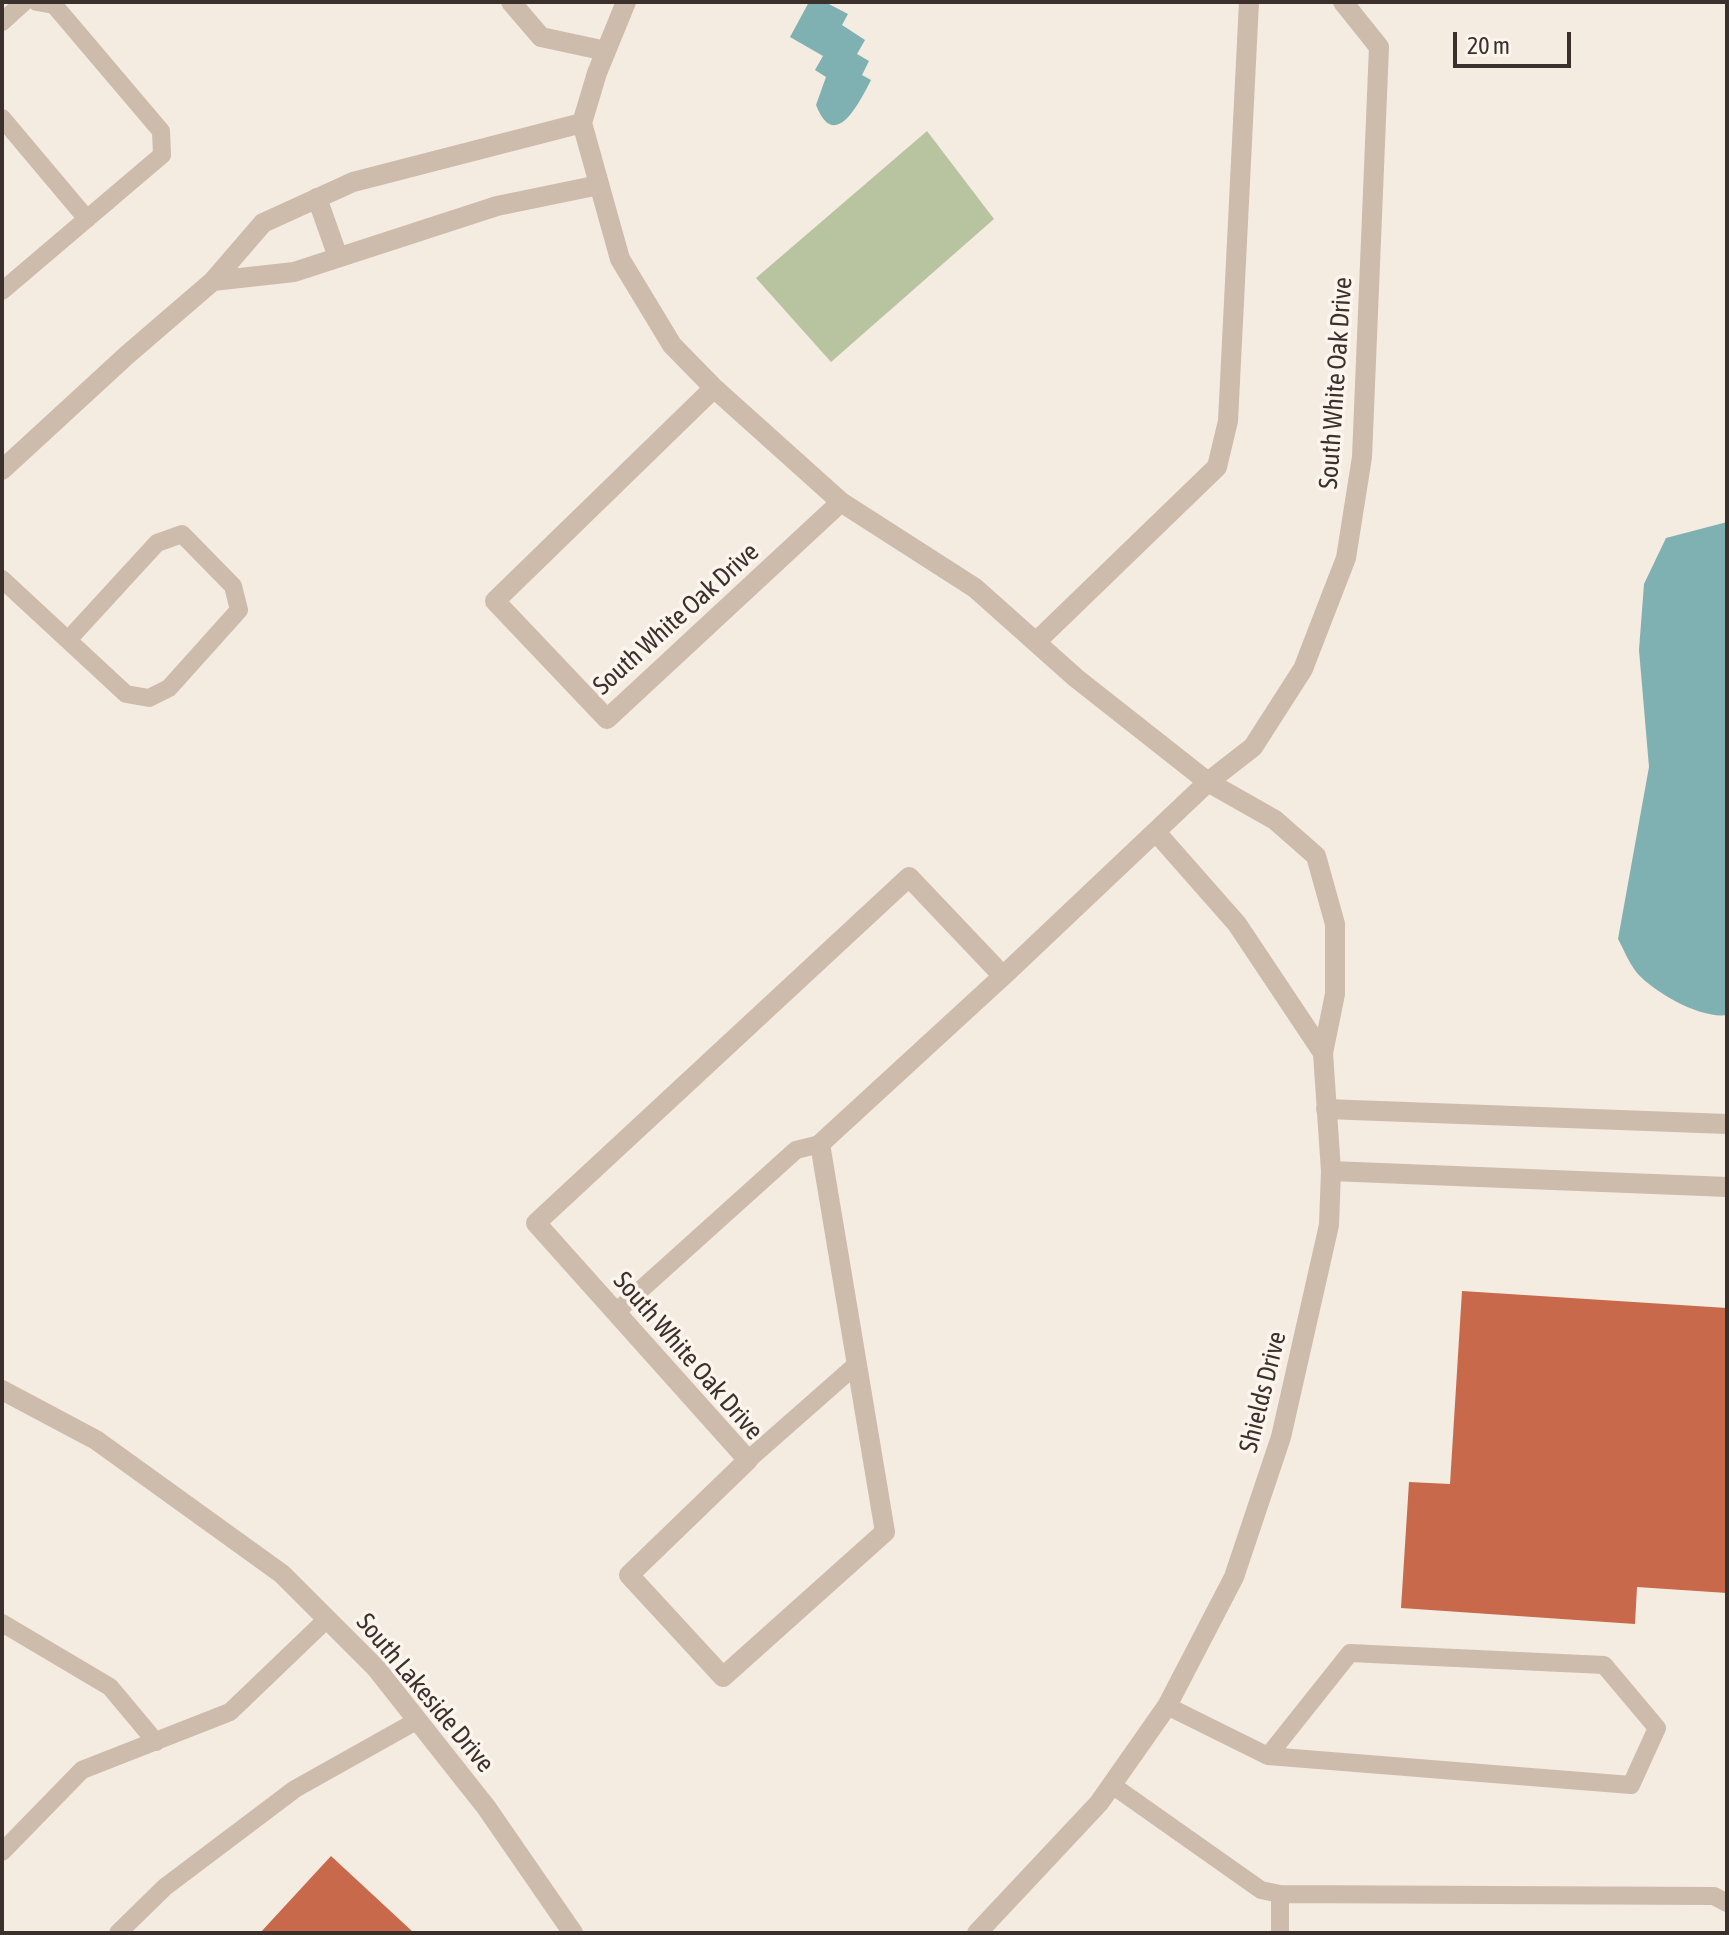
<!DOCTYPE html>
<html>
<head>
<meta charset="utf-8">
<style>
  body { margin:0 }
  #map { position:relative; width:1729px; height:1935px; overflow:hidden; background:#f4ebe1; font-family:"Asap Condensed",sans-serif }
  canvas { display:block }
  .frame { position:absolute; inset:0; border:4px solid #3b302b; pointer-events:none }
  .scale { position:absolute; left:1453px; top:32px; width:118px; height:36px; box-sizing:border-box; border:4px solid #3b302b; border-top:0; padding-left:10px; font-size:24px; line-height:28px; white-space:nowrap; color:#3b302b; -webkit-text-stroke:6px #fbf5ee; paint-order:stroke }
</style>
</head>
<body>
<div id="map">
<canvas width="1729" height="1935"></canvas>
<div class="frame"></div>
<div class="scale">20 m</div>
</div>
<script>
const ctx = document.querySelector('canvas').getContext('2d');
ctx.lineJoin = 'round';
function paint(path, color) { ctx.fillStyle = color; ctx.fill(path, 'evenodd'); }
function stroke(path, color, width, dash) { ctx.strokeStyle = color; ctx.lineWidth = width; ctx.lineCap = dash ? 'butt' : 'round'; ctx.setLineDash(dash || []); ctx.stroke(path); }
function drawText(font, color, halo, rows, align = 'center') {
  ctx.font = font + ' "Asap Condensed",sans-serif'; ctx.lineWidth = 7; ctx.setLineDash([]); ctx.textBaseline = 'middle'; ctx.strokeStyle = halo; ctx.fillStyle = color; for (const [text, x, y, turn = 0] of rows) {
    ctx.save(); ctx.translate(x, y); ctx.rotate((+turn || 0) * Math.PI / 180); ctx.textAlign = isNaN(turn) ? turn : align; if (halo) ctx.strokeText(text, 0, 0); ctx.fillText(text, 0, 0); ctx.restore();
  }
}
paint(new Path2D(`
  M927 131 994 219 831 362 756 278Z`), '#b8c4a0');
paint(new Path2D(`
  M809 2H825L848 14 842 25 865 40 857 54 869 61 862 75 871 80C860 101 835 154 816 105L826 77 815 70 823 56 790 37Z
  M1727 522V1015C1701 1019 1655 993 1637 973 1629 963 1624 950 1618 939L1649 767 1639 650 1644 584 1666 538Z`), '#7fb0b2');
paint(new Path2D(`
  M1462 1291 1727 1308V1593L1637 1587 1635 1624 1401 1608 1409 1482 1450 1484Z
  M331 1856 414 1933H260Z`), '#c8694b');
stroke(new Path2D(`
  M2 22 24 2
  M2 118 87 219
  M2 291 162 155 161 131 54 5 37 2
  M2 579 126 694 149 698 169 688 239 610 233 586 182 534 157 543 68 640
  M616 1312 796 1150 820 1144
  M748 1460 857 1364
  M2 1623 110 1687 156 1742
  M1167 1706 1268 1756 1631 1785 1657 1728 1604 1665 1350 1653 1268 1756
  M1112 1785 1261 1890 1280 1894 1714 1896 1727 1903
  M2 1852 82 1770 230 1712 327 1619
  M1280 1894V1933
  M118 1933 165 1887 295 1789 418 1720`), '#cdbbac', 18);
stroke(new Path2D(`
  M511 2 541 37 606 51
  M626 2 597 73 582 123 620 259 672 345 714 388 841 502 975 588 1076 678 1208 782 1275 820 1316 856 1335 924V994L1323 1053 1331 1171
  M317 198 338 257
  M714 388 495 601 607 719 841 502
  M1036 642 1217 467 1228 421 1249 2
  M1156 832 1237 924 1323 1053
  M909 877 1003 976 820 1144 885 1532 723 1677 629 1575 748 1460 536 1223Z
  M1003 976 1208 782 1253 747 1303 669 1346 558 1362 457 1379 47 1343 2`), '#cdbbac', 20);
stroke(new Path2D(`
  M213 281 294 272 497 206 599 185
  M2 470 127 355 213 281 263 223 353 182 582 123
  M1326 1109 1727 1124
  M2 1390 96 1440 282 1574 376 1668 486 1807 573 1933
  M977 1933 1099 1803 1167 1706 1234 1577 1281 1437 1329 1225 1331 1171 1727 1187`), '#cdbbac', 20);
drawText('26px', '#3b302b', '#fbf5ee', [
  ["South White Oak Drive",1336,383,-86],
  ["South White Oak Drive",676,619,-42],
  ["South White Oak Drive",688,1356,49],
  ["Shields Drive",1263,1392,-76],
  ["South Lakeside Drive",425,1693,50]
]);
</script>
</body>
</html>
